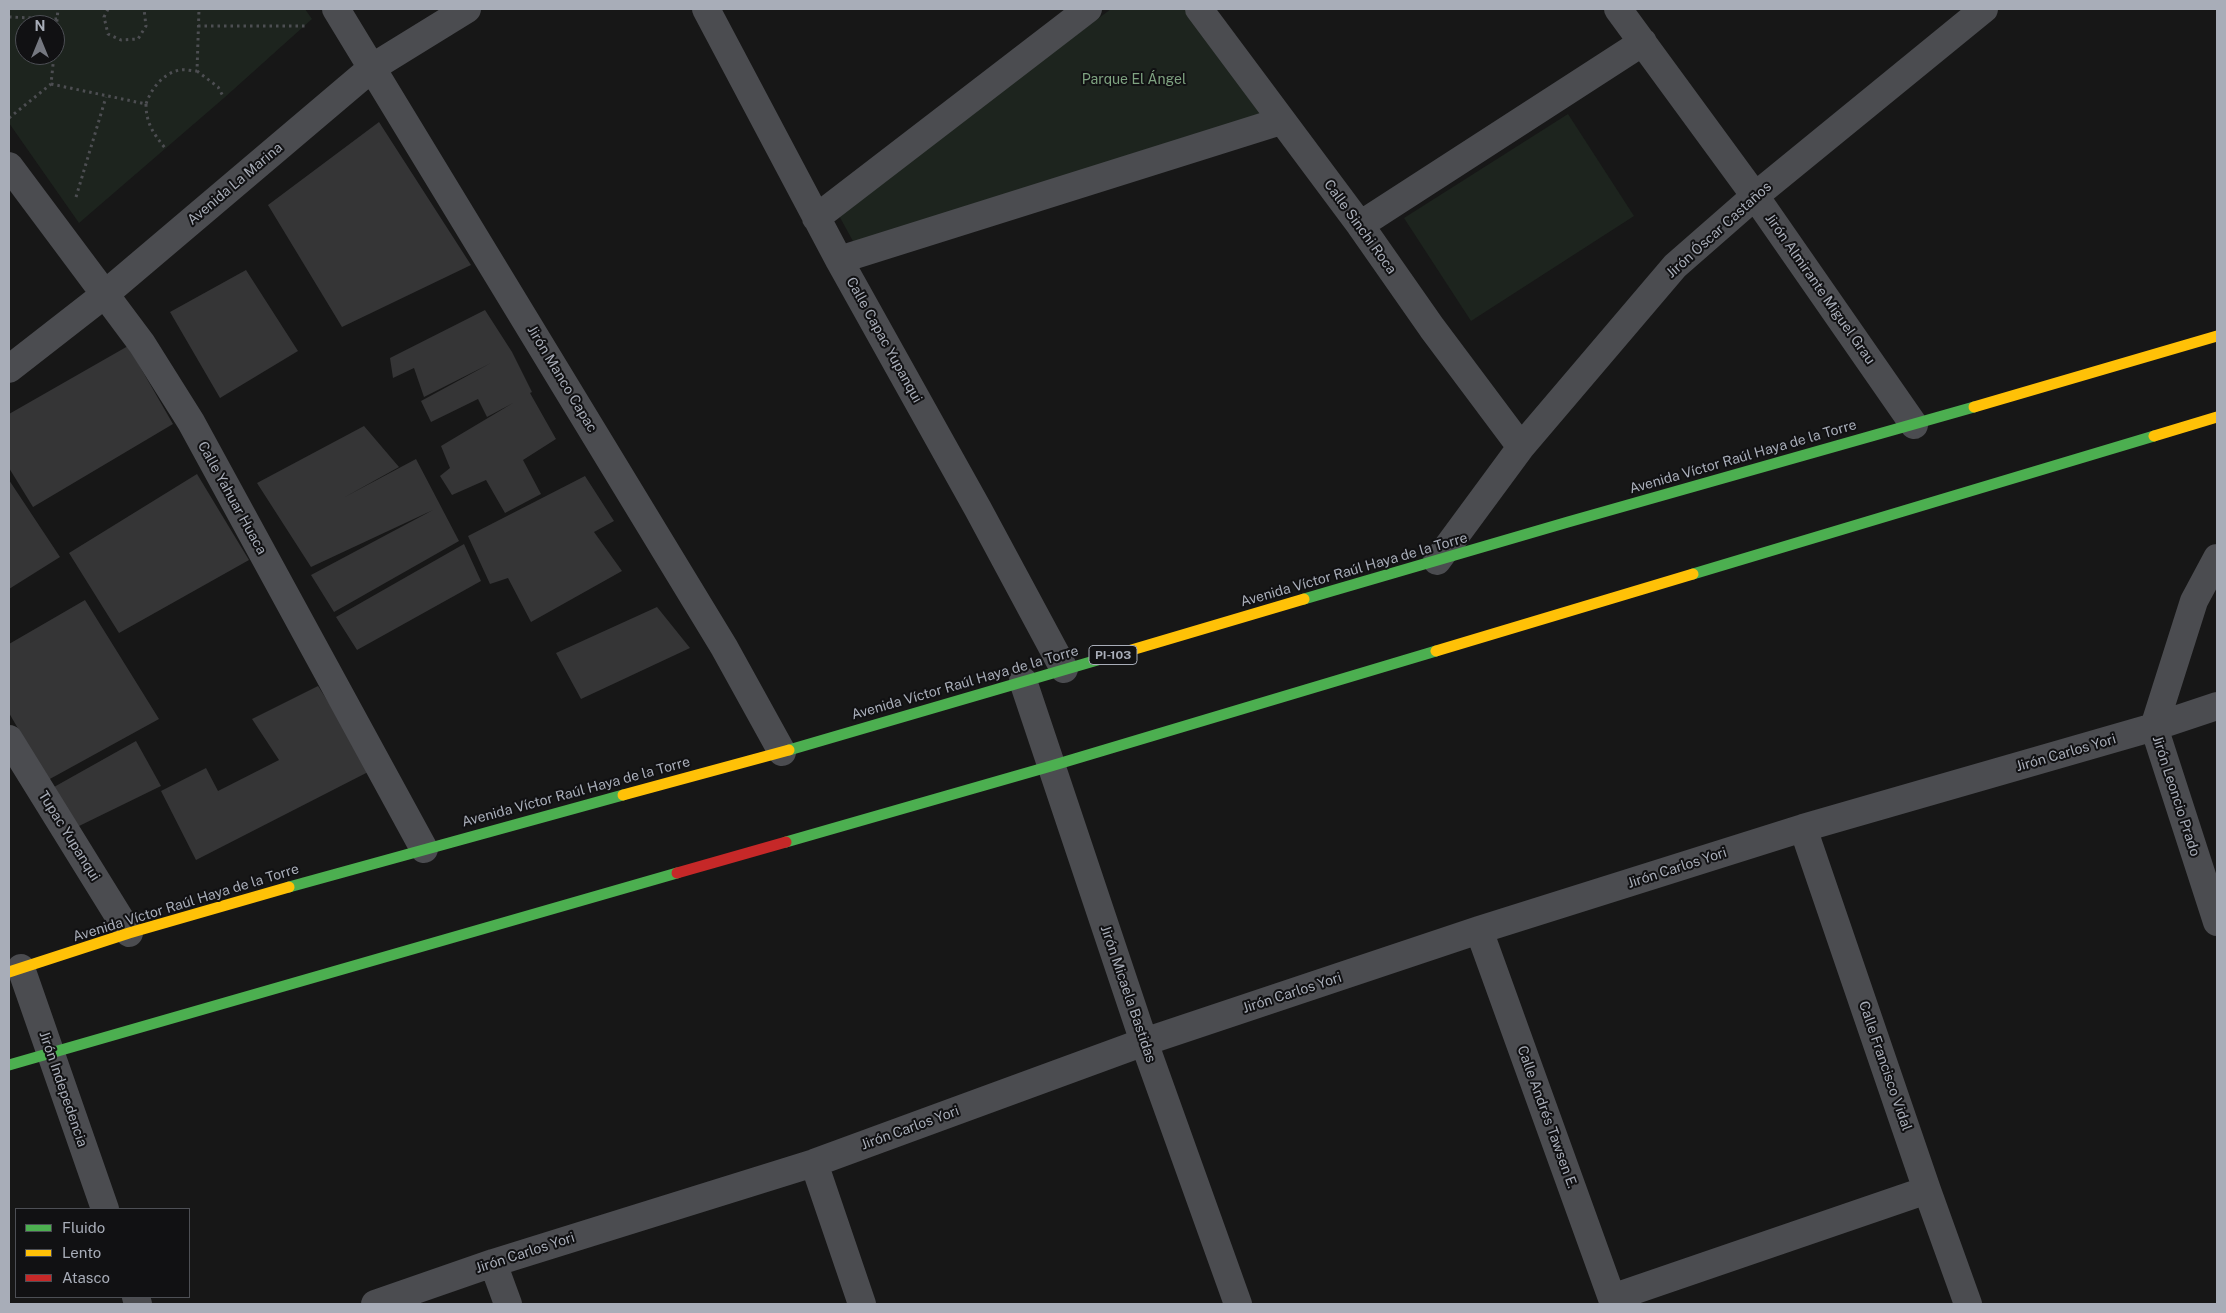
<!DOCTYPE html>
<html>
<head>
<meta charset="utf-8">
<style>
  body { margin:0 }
  #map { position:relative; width:2226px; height:1313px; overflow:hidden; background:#171717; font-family:"Public Sans",sans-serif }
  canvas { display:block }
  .frame { position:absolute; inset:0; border:10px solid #a8adb8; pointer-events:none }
  .legend { position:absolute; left:15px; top:1208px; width:175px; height:90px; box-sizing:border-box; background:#111113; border:1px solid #4d4f55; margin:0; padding:6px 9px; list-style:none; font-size:15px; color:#a8adb8 }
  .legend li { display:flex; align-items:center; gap:10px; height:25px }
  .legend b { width:25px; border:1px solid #4d4f55 }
  .north { position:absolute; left:15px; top:15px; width:50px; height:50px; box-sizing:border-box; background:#111113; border:1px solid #4d4f55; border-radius:50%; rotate:0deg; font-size:14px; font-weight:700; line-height:20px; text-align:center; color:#a8adb8 }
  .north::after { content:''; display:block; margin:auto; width:18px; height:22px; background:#757880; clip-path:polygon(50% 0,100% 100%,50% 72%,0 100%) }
</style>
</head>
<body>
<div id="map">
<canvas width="2226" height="1313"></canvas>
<div class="frame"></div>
<ul class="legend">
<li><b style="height:6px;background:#4caf50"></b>Fluido</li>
<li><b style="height:6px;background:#ffc107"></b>Lento</li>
<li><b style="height:6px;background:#c62828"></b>Atasco</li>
</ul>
<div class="north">N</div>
</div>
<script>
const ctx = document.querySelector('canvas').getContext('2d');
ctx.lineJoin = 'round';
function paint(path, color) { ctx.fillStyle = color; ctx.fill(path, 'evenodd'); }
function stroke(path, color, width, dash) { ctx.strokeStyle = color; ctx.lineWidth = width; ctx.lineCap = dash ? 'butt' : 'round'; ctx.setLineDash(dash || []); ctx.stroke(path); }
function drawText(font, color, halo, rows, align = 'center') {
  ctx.font = font + ' "Public Sans",sans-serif'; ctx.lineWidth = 4; ctx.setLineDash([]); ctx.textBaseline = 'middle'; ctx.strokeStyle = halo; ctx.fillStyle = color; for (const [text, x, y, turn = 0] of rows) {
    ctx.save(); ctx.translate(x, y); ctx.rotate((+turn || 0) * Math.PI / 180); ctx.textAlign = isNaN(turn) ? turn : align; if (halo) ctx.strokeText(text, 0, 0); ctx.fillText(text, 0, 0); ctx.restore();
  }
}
paint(new Path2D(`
  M9 9H305L312 19 224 98 79 223 9 123ZM25 25H55V55H25Z
  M1111 9H1185L1261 115 854 243 837 212Z
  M1568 114 1634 216 1471 321 1404 218Z`), '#1d241e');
paint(new Path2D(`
  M379 122 471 265 342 327 268 205Z
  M246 270 298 351 220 398 170 312Z
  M485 310 512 352 532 392 530 393 556 439 523 460 541 494 505 513 486 480 452 495 440 476 450 468 441 446 513 403 487 417 478 399 431 422 421 401 491 363 424 397 414 368 393 378 390 358Z
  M128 346 173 424 33 507 9 468V414Z
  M364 426 399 467 343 498 416 459 459 541 334 612 311 575 433 510 311 567 257 483Z
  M197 474 249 560 119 633 69 553Z
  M585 476 614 521 594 532 622 571 531 622 508 578 490 584 468 536Z
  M9 480 60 557 9 589Z
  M464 544 481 581 357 650 336 617Z
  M85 600 159 719 48 780 9 713V644Z
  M657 607 690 648 581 699 556 653Z
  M318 686 372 770 196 860 161 791 206 768 218 791 279 760 252 719Z
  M136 741 161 786 77 827 54 787Z`), '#353536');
stroke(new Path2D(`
  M108 9 104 17 108 34 121 40 138 39 146 26 144 9
  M9 17 57 19
  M198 26H305
  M55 41 58 9
  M197 71 218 87 224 98
  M51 84 146 104C151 89 163 73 180 70 185 69 192 71 197 71L199 9
  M146 104C146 123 153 133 165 148
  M9 118 51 84 54 55
  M76 197 106 97`), '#4d4e52', 3, [2.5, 4]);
stroke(new Path2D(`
  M336 9 724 647 782 752
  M706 9 839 260 978 509 1064 669
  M1199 9 1360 225 1432 328 1521 447
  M1618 9 1755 196 1914 425
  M9 166 142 344 191 422 424 849
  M816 218 1088 9
  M1360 225 1643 42
  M839 260 1281 121
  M9 369 104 295 373 67 467 9
  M2217 558 2194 601 2154 727 2217 922
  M1437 561 1521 447 1675 266 1755 196 1984 9
  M1023 681 1144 1042 1238 1304
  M9 739 129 933
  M1803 828 1927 1190 1968 1304
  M1479 930 1614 1304
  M21 968 105 1209
  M814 1163 862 1304
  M493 1263 508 1304
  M136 1297 138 1304
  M1612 1298 1927 1190
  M375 1304 493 1263 814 1163 1144 1042 1479 930 1803 828 2154 727 2217 706`), '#4b4c50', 28);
stroke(new Path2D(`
  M1693 574 2154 436
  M1304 599 1568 522 1974 407
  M789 750 1118 654
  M786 842 1051 766 1436 651
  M289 887 623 795
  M9 1065 677 873`), '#4caf50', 11);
stroke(new Path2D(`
  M1974 407 2217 336
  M2154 436 2217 417
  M1436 651 1693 574
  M1118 654 1304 599
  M623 795 789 750
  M9 972 129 933 289 887`), '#ffc107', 11);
stroke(new Path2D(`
  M677 873 786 842`), '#c62828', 11);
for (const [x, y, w] of [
  [1113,655,48]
]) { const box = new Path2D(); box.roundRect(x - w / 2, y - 9.5, w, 19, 4); ctx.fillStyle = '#111113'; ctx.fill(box); stroke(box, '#a8adb8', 1); }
drawText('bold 12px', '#a8adb8', null, [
  ["PI-103",1113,655]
]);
drawText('14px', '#7fa381', '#111113', [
  ["Parque El Ángel",1134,80]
]);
drawText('14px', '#a8adb8', '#111113', [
  ["Avenida La Marina",235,184,-40],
  ["Calle Sinchi Roca",1360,227,54],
  ["Jirón Óscar Castaños",1719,230,-42],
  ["Jirón Almirante Miguel Grau",1820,289,55],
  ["Calle Capac Yupanqui",884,340,61],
  ["Jirón Manco Capac",562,379,59],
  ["Avenida Víctor Raúl Haya de la Torre",1743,457,-16],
  ["Calle Yahuar Huaca",232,498,61],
  ["Avenida Víctor Raúl Haya de la Torre",1354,570,-16],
  ["Avenida Víctor Raúl Haya de la Torre",965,683,-16],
  ["Jirón Carlos Yori",2066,753,-16],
  ["Avenida Víctor Raúl Haya de la Torre",576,792,-15],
  ["Jirón Leoncio Prado",2176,796,72],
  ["Tupac Yupanqui",69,836,58],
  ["Jirón Carlos Yori",1677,868,-18],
  ["Avenida Víctor Raúl Haya de la Torre",186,903,-17],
  ["Jirón Carlos Yori",1292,993,-18],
  ["Jirón Micaela Bastidas",1128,994,71],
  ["Calle Francisco Vidal",1885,1066,71],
  ["Jirón Indepedencia",63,1089,71],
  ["Calle Andrés Tawsen E.",1547,1117,70],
  ["Jirón Carlos Yori",910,1128,-20],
  ["Jirón Carlos Yori",525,1253,-18]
]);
</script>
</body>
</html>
